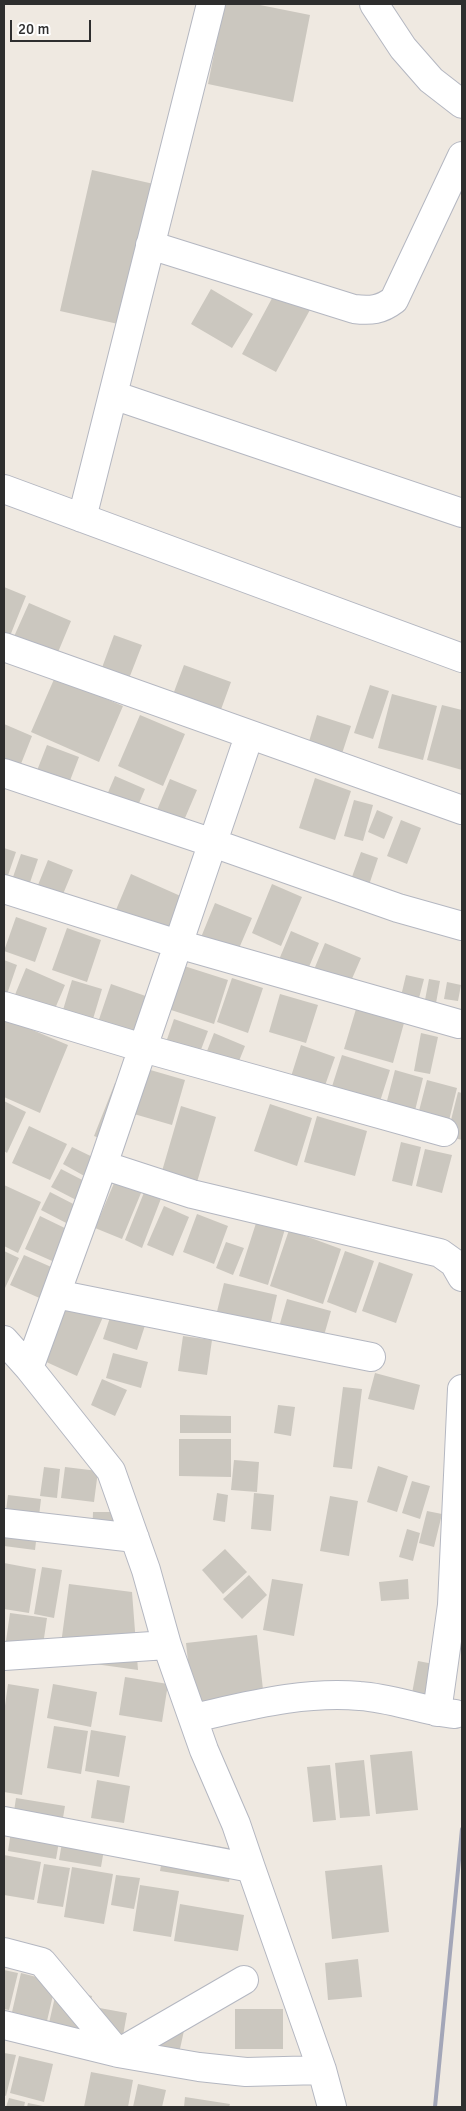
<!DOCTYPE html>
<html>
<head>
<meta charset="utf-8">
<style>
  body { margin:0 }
  #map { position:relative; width:466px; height:2111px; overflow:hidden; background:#efe9e1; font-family:Signika,sans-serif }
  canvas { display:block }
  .frame { position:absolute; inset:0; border:5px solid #2e2e2e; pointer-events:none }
  .scale { position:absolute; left:10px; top:20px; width:81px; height:22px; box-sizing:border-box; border:2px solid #2e2e2e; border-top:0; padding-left:6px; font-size:15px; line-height:18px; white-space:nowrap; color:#2e2e2e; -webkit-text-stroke:4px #fff; paint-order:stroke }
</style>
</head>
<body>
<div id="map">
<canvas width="466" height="2111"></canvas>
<div class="frame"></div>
<div class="scale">20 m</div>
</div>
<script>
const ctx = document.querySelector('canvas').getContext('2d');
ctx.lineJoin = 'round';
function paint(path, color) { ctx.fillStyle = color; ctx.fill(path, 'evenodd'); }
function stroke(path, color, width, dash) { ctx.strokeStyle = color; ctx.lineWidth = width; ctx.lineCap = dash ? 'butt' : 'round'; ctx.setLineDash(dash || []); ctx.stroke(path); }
paint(new Path2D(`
  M224 4H255L310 15 293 102 208 84Z
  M92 170 167 187 136 328 60 311Z
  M211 289 253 314 232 348 191 324Z
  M277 289 311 308 276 372 242 354Z
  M4 587 26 596 4 651Z
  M29 603 71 621 51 669 8 650Z
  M114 635 142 645 123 694 96 684Z
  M184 665 231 682 215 726 168 708Z
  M55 677 123 706 99 762 31 732Z
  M370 685 389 691 373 739 354 733Z
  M392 694 437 706 423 760 378 748Z
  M442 705 462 710V770L427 760Z
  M140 715 185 734 163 786 118 766Z
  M317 715 351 726 337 769 304 758Z
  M4 724 32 736 15 779 4 774Z
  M47 745 79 757 63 799 31 786Z
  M115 776 145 789 131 822 101 809Z
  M315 778 351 791 335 840 299 828Z
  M170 779 197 790 176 839 150 827Z
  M354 800 373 805 363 841 344 836Z
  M377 810 393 817 384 839 368 832Z
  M401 820 421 828 407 864 387 856Z
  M4 848 16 852 4 887Z
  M361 852 378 858 367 891 349 885Z
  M21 854 38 859 23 903 6 897Z
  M48 860 73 870 54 916 30 905Z
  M131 874 194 902 171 956 108 929Z
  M272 884 302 897 281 946 252 933Z
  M215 903 252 918 231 967 195 952Z
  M16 917 47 928 35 962 4 951Z
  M67 928 101 940 87 982 52 970Z
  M291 931 319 943 301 986 273 974Z
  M325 943 361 958 341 1004 306 989Z
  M4 960 17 965 4 1003Z
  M181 965 228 980 214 1024 168 1009Z
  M26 968 65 985 46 1030 7 1014Z
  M406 975 424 979 414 1017 397 1013Z
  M232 978 263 988 248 1033 217 1022Z
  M429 979 440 981 436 1003 425 1000Z
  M72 980 102 989 87 1039 57 1030Z
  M447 982 461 985 458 1001 444 999Z
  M111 984 160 1001 140 1057 92 1040Z
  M280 994 318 1005 306 1043 269 1032Z
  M356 1009 404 1023 393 1063 344 1049Z
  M4 1018 68 1045 40 1113 4 1097Z
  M174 1019 208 1031 196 1063 163 1051Z
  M214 1033 245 1046 233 1076 202 1064Z
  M421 1033 438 1037 430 1074 414 1071Z
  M301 1045 335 1057 321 1097 288 1086Z
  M342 1055 390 1070 376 1114 328 1099Z
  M147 1069 185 1080 172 1125 134 1114Z
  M395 1070 423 1078 410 1131 381 1124Z
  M427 1080 457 1088 444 1141 413 1134Z
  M115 1083 129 1089 107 1141 94 1136Z
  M458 1092 462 1093V1140L447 1136Z
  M4 1101 26 1112 7 1153 4 1151Z
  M270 1104 312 1118 297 1166 254 1151Z
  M181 1106 216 1117 195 1189 160 1178Z
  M317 1116 367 1131 355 1176 304 1162Z
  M29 1126 67 1144 50 1180 12 1163Z
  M401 1142 421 1147 412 1186 392 1181Z
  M72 1147 105 1163 95 1182 63 1164Z
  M425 1149 452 1155 442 1193 416 1186Z
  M61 1169 94 1186 84 1204 51 1187Z
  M120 1169 146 1181 122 1239 95 1228Z
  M4 1185 41 1202 18 1253 4 1246Z
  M145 1190 162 1196 142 1248 125 1240Z
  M50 1192 83 1209 74 1227 41 1210Z
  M164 1206 189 1217 173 1256 147 1245Z
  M197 1214 228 1226 214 1264 183 1252Z
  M40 1216 73 1232 59 1264 25 1249Z
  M257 1220 285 1229 268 1285 239 1276Z
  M289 1230 341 1249 323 1304 270 1286Z
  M226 1242 244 1248 233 1275 216 1268Z
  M4 1251 19 1258 5 1288H4Z
  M345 1251 374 1261 356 1313 327 1302Z
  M24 1255 58 1270 44 1300 10 1285Z
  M379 1262 413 1274 396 1323 362 1311Z
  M224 1283 277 1295 266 1344 212 1332Z
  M116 1299 150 1310 137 1350 103 1339Z
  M287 1299 331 1311 319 1353 275 1341Z
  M68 1301 103 1317 77 1376 42 1360Z
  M183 1336 212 1340 207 1375 178 1371Z
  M113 1353 148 1362 141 1388 106 1378Z
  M375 1373 420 1385 414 1410 368 1399Z
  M102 1379 127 1390 115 1416 91 1405Z
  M343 1387 362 1389 352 1469 333 1467Z
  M278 1405 295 1407 291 1436 274 1433Z
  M180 1415 231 1416V1433H180Z
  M179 1439H231V1477L179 1476Z
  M234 1460 259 1462 257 1492 231 1490Z
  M378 1466 408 1476 397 1512 367 1502Z
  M44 1467 60 1469 57 1498 40 1496Z
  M65 1467 98 1471 94 1502 61 1498Z
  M412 1481 430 1486 420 1519 402 1513Z
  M217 1493 228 1495 225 1522 213 1520Z
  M254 1493 274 1495 271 1531 251 1529Z
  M8 1495 41 1499 35 1550 4 1546V1527Z
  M330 1496 358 1501 349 1556 320 1551Z
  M427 1511 442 1514 434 1547 419 1543Z
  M93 1512H114L113 1539 92 1538Z
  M407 1529 420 1533 413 1561 399 1557Z
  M225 1549 247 1572 223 1594 202 1570Z
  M4 1563 36 1569 29 1613 4 1609Z
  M42 1567 62 1570 54 1618 34 1614Z
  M249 1575 267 1595 242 1619 223 1599Z
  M272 1579 303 1584 294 1636 263 1630Z
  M408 1579 409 1599 381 1601 379 1582Z
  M69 1584 132 1592 138 1670 59 1659Z
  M10 1613 47 1618 40 1665 4 1655Z
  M257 1635 266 1717 195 1725 186 1643Z
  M418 1661 449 1667 440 1720 408 1715Z
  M125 1677 168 1684 162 1722 119 1715Z
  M8 1684 39 1689 22 1795 4 1792V1713Z
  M53 1684 97 1692 91 1727 47 1718Z
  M54 1726 88 1731 81 1774 47 1768Z
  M91 1730 126 1736 119 1777 85 1771Z
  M412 1751 418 1810 376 1814 370 1755Z
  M364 1760 370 1816 340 1818 335 1763Z
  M330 1765 336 1820 313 1822 307 1767Z
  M97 1780 130 1786 124 1823 91 1818Z
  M16 1798 65 1806 56 1859 8 1851Z
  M66 1820 108 1826 101 1867 59 1860Z
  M166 1837 234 1849 229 1882 160 1871Z
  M4 1855 41 1862 34 1900 4 1895Z
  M44 1864 70 1868 63 1907 37 1903Z
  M382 1865 389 1932 332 1939 325 1871Z
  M72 1867 113 1874 104 1924 64 1917Z
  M116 1875 140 1878 134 1909 111 1905Z
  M140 1885 179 1891 171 1937 133 1931Z
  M180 1904 244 1915 238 1951 174 1941Z
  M358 1959 362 1997 328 2000 325 1963Z
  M4 1970 18 1973 9 2010 4 2009Z
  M21 1973 56 1982 47 2021 12 2012Z
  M57 1988 92 1996 79 2053 44 2045Z
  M94 2007 127 2013 118 2064Z
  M235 2009H283V2049H235Z
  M166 2021 185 2026 176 2067 156 2063Z
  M4 2053 16 2055 6 2096 4 2095Z
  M19 2056 53 2064 44 2102 10 2093Z
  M91 2072 133 2080 128 2107H84Z
  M138 2084 166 2090 162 2107H133Z
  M185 2097 230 2104 229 2107H184Z
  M9 2098 25 2102 24 2107H6Z
  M28 2103 43 2106V2107H27Z`), '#cbc7bf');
const minor = new Path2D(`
  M374 4 403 48 431 80 462 104
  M150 245 354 309C371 311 381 310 394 300L462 156
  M113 395 462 513
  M4 489 462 658
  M82 518 211 4
  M4 647 462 810
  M4 773 213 843 398 908 462 926
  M4 889 178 944 459 1024
  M4 1006 143 1048 444 1132
  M103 1165 192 1194 440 1253 454 1263 462 1277
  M56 1294 371 1357
  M4 1340 29 1368 111 1471 146 1570 167 1645 204 1750 236 1824 251 1868 322 2070 332 2107
  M29 1368 103 1165 249 736
  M4 1523 135 1538
  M4 1656 167 1645
  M437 1712 452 1605 462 1389
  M193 1718C248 1706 303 1691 360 1696 392 1698 423 1711 455 1714
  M4 1821 251 1868
  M4 1952 42 1962 118 2053 244 1980
  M4 2025 118 2053 199 2067 246 2072 322 2070`);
stroke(minor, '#b4b7c1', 30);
stroke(minor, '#fff', 28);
stroke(new Path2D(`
  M435 2107 462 1829`), '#a3a6b8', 4);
</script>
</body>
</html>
